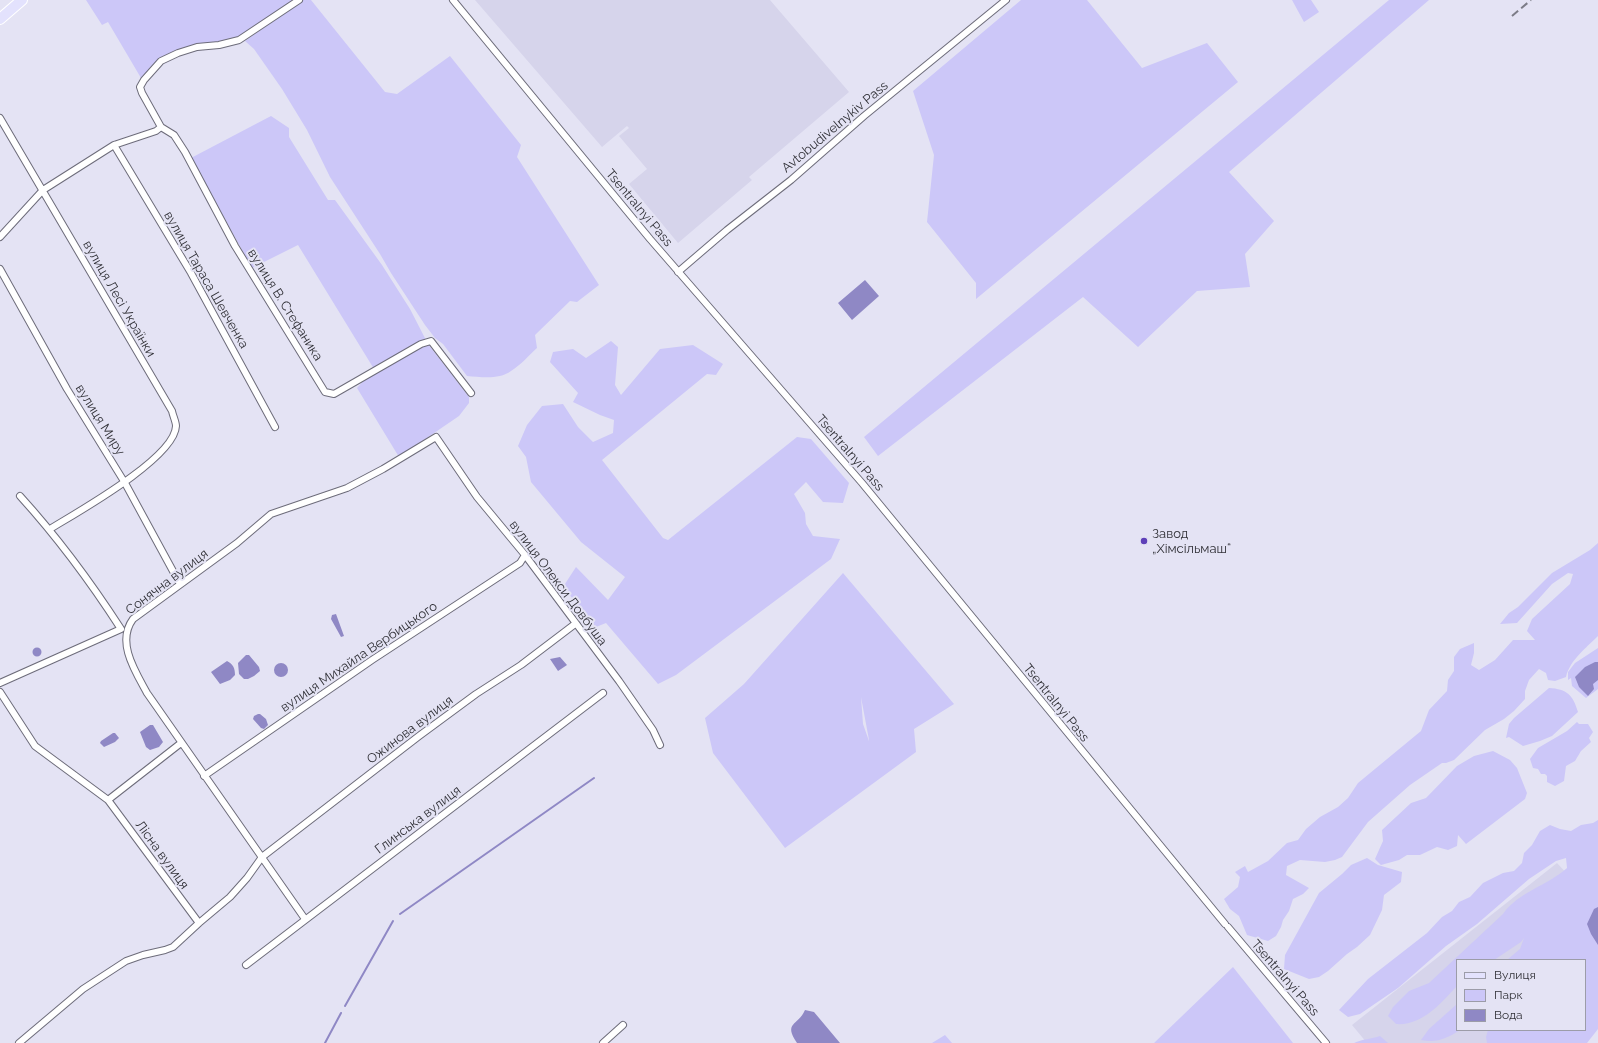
<!DOCTYPE html>
<html>
<head>
<meta charset="utf-8">
<style>
  body { margin:0 }
  #map { position:relative; width:1598px; height:1043px; overflow:hidden; background:#e4e3f4; font-family:Raleway,sans-serif }
  canvas { display:block }
  .legend { position:absolute; left:1456px; top:959px; width:130px; height:72px; box-sizing:border-box; background:#e4e3f4; border:1px solid #9c9ca8; margin:0; padding:5px 7px; list-style:none; font-size:12px; color:#313137 }
  .legend li { display:flex; align-items:center; gap:8px; height:20px }
  .legend b { width:20px; border:1px solid #9c9ca8 }
</style>
</head>
<body>
<div id="map">
<canvas width="1598" height="1043"></canvas>
<ul class="legend">
<li><b style="height:5px;background:#e3e2fd"></b>Вулиця</li>
<li><b style="height:11px;background:#ccc7f8"></b>Парк</li>
<li><b style="height:11px;background:#8f88c5"></b>Вода</li>
</ul>
</div>
<script>
const ctx = document.querySelector('canvas').getContext('2d');
ctx.lineJoin = 'round';
function paint(path, color) { ctx.fillStyle = color; ctx.fill(path, 'evenodd'); }
function stroke(path, color, width, dash) { ctx.strokeStyle = color; ctx.lineWidth = width; ctx.lineCap = dash ? 'butt' : 'round'; ctx.setLineDash(dash || []); ctx.stroke(path); }
function drawText(font, color, halo, rows, align = 'center') {
  ctx.font = font + ' Raleway,sans-serif'; ctx.lineWidth = 4; ctx.setLineDash([]); ctx.textBaseline = 'middle'; ctx.strokeStyle = halo; ctx.fillStyle = color; for (const [text, x, y, turn = 0] of rows) {
    ctx.save(); ctx.translate(x, y); ctx.rotate((+turn || 0) * Math.PI / 180); ctx.textAlign = isNaN(turn) ? turn : align; if (halo) ctx.strokeText(text, 0, 0); ctx.fillText(text, 0, 0); ctx.restore();
  }
}
paint(new Path2D(`
  M475 0H770L849 92 749 177 752 180 678 243 629 184 647 169 619 136 629 128 627 126 602 147Z
  M1557 863 1598 907 1585 960H1457V1030H1546L1530 1043H1367L1352 1025Z`), '#d6d4eb');
paint(new Path2D(`
  M86 0H295L238 38 161 59 141 78 108 22 102 25Z
  M303 0H311L385 92 397 94 450 56 521 145 517 157 599 285 577 302 570 301 535 335 537 348C529 355 521 365 511 371 499 380 481 377 467 376L443 344 435 338 425 325 391 273 380 254 330 177 307 130 282 89 254 49 245 41Z
  M1021 0H1087L1142 68 1207 43 1238 82 976 299V283L927 222 934 155 913 91Z
  M1292 0H1311L1319 12 1304 22Z
  M1389 0H1429L1229 172 1274 221 1245 254 1250 287 1197 291 1138 347 1083 297 878 456 864 437Z
  M271 116 289 128V137L328 200H335L382 265 410 309 428 344 469 397V403L459 416 399 457 357 388 374 369 298 245 252 268 191 158Z
  M611 341 618 347 615 385 621 395 660 349 693 345 723 364 716 375 707 374 602 460 663 538 668 540 797 437 811 439 849 483 843 503 823 502 806 482 794 494 805 513 806 524 813 536 840 539 831 559 676 675 658 684 606 623 596 627 563 587 576 567 608 600 625 577 581 542 531 482 526 457 518 446 527 425 542 406 563 404 578 427 593 442 613 433 614 420 600 415 573 402 578 393 550 362 553 352 573 349 586 358Z
  M1598 543V636C1586 648 1570 660 1566 677L1555 681 1548 680 1546 673 1539 669 1529 680 1525 691V699L1514 711 1504 719 1485 730 1454 760 1446 763H1442L1410 785 1368 822 1342 857 1335 860 1325 862 1300 860 1287 866 1286 875 1309 888 1303 894 1293 899 1289 911 1283 920 1281 927 1276 936 1268 941 1247 935 1239 916 1230 909 1224 899 1238 887 1240 877 1235 872 1245 866 1248 872 1268 861 1287 843 1298 840 1306 829 1320 817 1338 807 1348 798 1358 783 1421 731 1429 710 1447 691 1448 680 1454 671V657L1460 649 1474 643V653L1471 665 1479 670 1495 660 1513 640H1535L1527 631 1532 619 1570 584 1573 574 1568 573 1552 584 1517 623 1500 624 1509 613 1518 607 1552 573 1590 550Z
  M843 573 954 704 914 729 916 752 785 848 713 753 705 718 744 684ZM861 697 869 740V741L863 724Z
  M1598 648V689L1586 698 1572 686 1571 678 1568 680V672L1575 663Z
  M1549 688C1567 689 1573 695 1578 712L1552 736 1540 741 1523 746 1509 737 1506 738 1509 724 1514 718Z
  M1577 722 1579 724H1588L1593 732 1589 738 1591 742 1581 751 1575 761 1566 766 1564 781 1555 786 1547 782V776L1545 774H1541L1538 769 1533 768 1530 759 1538 748 1567 731Z
  M1493 751 1510 760 1517 768 1527 793 1525 799 1466 844 1458 835 1457 846 1448 850 1437 847 1420 855H1407L1399 860 1381 865 1375 859 1383 841 1382 830 1411 803 1426 798 1457 766 1474 756Z
  M1598 820V1029L1587 1043H1487L1486 1037 1488 1030H1585V960H1507L1520 949 1524 938 1521 942 1494 960H1457V986C1440 1004 1422 1026 1396 1024L1388 1016 1393 1007 1409 991 1429 983 1503 914C1518 892 1547 886 1567 868L1566 858 1556 861 1529 879 1477 924 1446 946 1398 988 1360 1014 1348 1017 1339 1010 1368 979 1427 933 1442 917 1452 911 1459 902 1470 897 1483 883 1503 873 1514 871 1522 863 1524 853 1532 845 1540 831 1550 825 1560 829 1571 831 1581 825 1593 823Z
  M1367 858 1378 865 1402 872 1401 882 1384 895 1382 910 1370 935 1357 947 1347 954 1328 971 1319 977 1309 979 1284 969 1285 955 1319 893 1342 874 1351 865Z
  M1233 967 1293 1043H1154Z
  M1457 1004V1030H1460C1446 1039 1437 1043 1421 1040L1429 1029Z
  M945 1035 952 1043H932Z
  M1380 1036 1388 1043H1354C1362 1039 1372 1039 1380 1036Z`), '#ccc7f8');
paint(new Path2D(`
  M865 280 879 296 852 320 838 303Z
  M336 614 344 636 341 637 331 619 332 615Z
  M32.5 652a4.5 4.5 0 1 1 9 0a4.5 4.5 0 1 1-9 0Z
  M246 655H249L259 667 260 671 254 676 248 679H244L239 674 238 663Z
  M560 657 567 665 558 671 550 659Z
  M227 661C233 664 235 668 235 675L230 680 220 684 211 672Z
  M1595 662H1598V680L1593 684 1594 689 1588 696 1579 687 1575 677 1585 667Z
  M274 670a7 7 0 1 1 14 0a7 7 0 1 1-14 0Z
  M258 714H260L266 719 268 725 264 729 261 728 253 719 254 716Z
  M150 725H153L163 742 159 747 150 750 146 747 140 732Z
  M113 733H115L119 738 115 742 104 747 100 743 101 741Z
  M1598 907V945L1591 934 1587 924 1594 909Z
  M805 1010 814 1012 840 1043H797C783 1022 798 1026 805 1010Z`), '#8f88c5');
stroke(new Path2D(`
  M400 914 594 778
  M345 1006 393 921
  M325 1043 341 1013`), '#8f88c5', 2);
const minor = new Path2D(`
  M299 0 239 40 219 45 197 47 178 53 161 61 144 80 140 87 142 93 161 127 174 135 185 152 235 246 325 392 334 394 421 344 431 341 471 393
  M453 0 650 239 862 483 1225 924
  M0 118 172 411C173 416 176 422 176 426 175 458 76 513 50 529
  M114 145 191 273 275 427
  M0 237 43 190 114 145 156 131 161 127
  M0 269 67 389 125 483 180 584
  M678 272 727 230 791 180 864 116 1006 0
  M20 496C59 539 90 581 121 629
  M0 683 121 629
  M0 692 35 746 108 800 199 923
  M204 776 372 660 520 563 525 555
  M108 800 181 743
  M305 919 147 693C135 671 116 642 133 619L237 543 271 514 347 488 383 469 436 437 477 497 525 555 619 681 653 730 660 745
  M1228 927 1326 1043
  M246 965 603 693
  M19 1043 83 989 126 961 143 955 165 950 173 947 199 923 230 897 247 878 262 857 419 736 476 694 521 665 575 624
  M603 1043 623 1025`);
const primary = new Path2D(`
  M0 19 22 0`);
stroke(minor, '#6d6c7a', 8);
stroke(primary, '#fff', 12);
stroke(minor, '#fff', 6);
stroke(primary, '#e3e2fd', 10);
stroke(new Path2D(`
  M1512 16 1531 0`), '#7c7c87', 2, [8, 4]);
for (const [x, y, r, color] of [
  [1144,541,4,"#5e40b8"]
]) { const dot = new Path2D(); dot.arc(x, y, r, 0, 2 * Math.PI); ctx.fillStyle = color; ctx.fill(dot); stroke(dot, '#e4e3f4', 1.5); }
drawText('13px', '#313137', '#e4e3f4', [
  ["Avtobudivelnykiv Pass",835,127,-40],
  ["Tsentralnyi Pass",639,208,50],
  ["вулиця Тараса Шевченка",206,280,60],
  ["вулиця Лесі Українки",119,299,60],
  ["вулиця В. Стефаника",285,305,58],
  ["вулиця Миру",100,420,58],
  ["Tsentralnyi Pass",850,453,49],
  ["Сонячна вулиця",167,582,-37],
  ["вулиця Олекси Довбуша",558,583,53],
  ["вулиця Михайла Вербицького",359,657,-34],
  ["Tsentralnyi Pass",1056,703,51],
  ["Ожинова вулиця",410,730,-37],
  ["Глинська вулиця",418,820,-37],
  ["Лісна вулиця",162,855,54],
  ["Tsentralnyi Pass",1285,978,49]
]);
drawText('13px', '#313137', '#e4e3f4', [
  ["Завод",1152,534],
  ["„Хімсільмаш“",1152,549]
], 'left');
</script>
</body>
</html>
